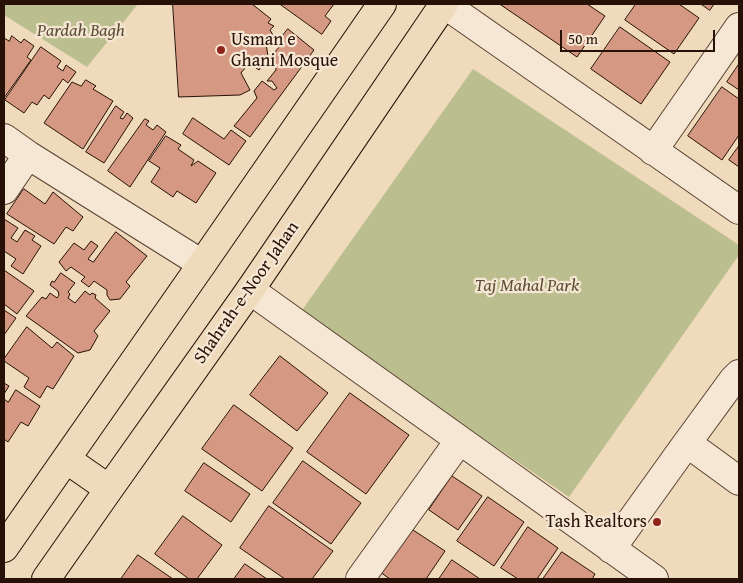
<!DOCTYPE html>
<html>
<head>
<meta charset="utf-8">
<style>
  body { margin:0 }
  #map { position:relative; width:743px; height:583px; overflow:hidden; background:#efdabc; font-family:"Gentium Book Plus",serif }
  canvas { display:block }
  .frame { position:absolute; inset:0; border:5px solid #271005; pointer-events:none }
  .scale { position:absolute; left:560px; top:30px; width:155px; height:22px; box-sizing:border-box; border:2px solid #271005; border-top:0; padding-left:6px; font-size:15px; line-height:18px; white-space:nowrap; color:#271005; -webkit-text-stroke:4px #f5e7d3; paint-order:stroke }
</style>
</head>
<body>
<div id="map">
<canvas width="743" height="583"></canvas>
<div class="frame"></div>
<div class="scale">50 m</div>
</div>
<script>
const ctx = document.querySelector('canvas').getContext('2d');
ctx.lineJoin = 'round';
function paint(path, color) { ctx.fillStyle = color; ctx.fill(path, 'evenodd'); }
function stroke(path, color, width, dash) { ctx.strokeStyle = color; ctx.lineWidth = width; ctx.lineCap = dash ? 'butt' : 'round'; ctx.setLineDash(dash || []); ctx.stroke(path); }
function drawText(font, color, halo, rows, align = 'center') {
  ctx.font = font + ' "Gentium Book Plus",serif'; ctx.lineWidth = 4.5; ctx.setLineDash([]); ctx.textBaseline = 'middle'; ctx.strokeStyle = halo; ctx.fillStyle = color; for (const [text, x, y, turn = 0] of rows) {
    ctx.save(); ctx.translate(x, y); ctx.rotate((+turn || 0) * Math.PI / 180); ctx.textAlign = isNaN(turn) ? turn : align; if (halo) ctx.strokeText(text, 0, 0); ctx.fillText(text, 0, 0); ctx.restore();
  }
}
paint(new Path2D(`
  M4 4H138L87 67 4 15Z
  M473 69 739 245V255L569 497 300 313Z`), '#bbbf8f');
const building = new Path2D(`
  M173 4H252L271 19 268 23 274 26 270 30 273 35 266 43 268 57 259 70 249 63 241 73 250 90 240 95 179 97Z
  M280 4H334L325 16 331 21 322 34Z
  M502 4H587L605 16 577 57 501 5Z
  M636 4H679L699 18 674 54 625 20Z
  M701 4H714L710 10Z
  M620 27 670 62 641 104 591 69Z
  M288 29 314 50 250 137 234 126 257 98 254 91 262 81 274 90 277 88 272 81H267L276 70 274 53 281 45 278 42Z
  M12 36 21 43 24 39 34 46 27 57 31 60 4 98V38L9 41Z
  M41 47 61 61 57 67 63 71 66 65 76 72 68 83 63 79 49 99 44 95 37 105 32 102 24 113 5 100Z
  M739 64V90L727 82Z
  M86 80 96 86 93 89 113 101 83 149 44 123 72 82 81 86Z
  M722 87 739 99V135L722 160 688 136Z
  M116 106 124 112 120 118 123 119 127 113 133 118 104 163 86 152Z
  M193 118 224 139 231 130 246 141 229 165 183 134Z
  M145 119 149 121 146 125 153 130 157 125 166 132 130 187 108 171Z
  M166 136 181 145 178 149 194 160 191 166 198 161 216 173 196 203 177 191 173 197 151 182 160 168 149 161Z
  M739 146V167L729 160Z
  M24 189 45 204 53 192 83 217 73 231 66 227 54 244 7 214Z
  M4 219 18 228 11 238 17 242 25 230 35 236 32 240 41 246 23 274 11 266 16 259 4 251Z
  M116 232 147 256 126 282 130 286 120 299 110 300 107 295V290L94 281 89 287 81 281 85 277 71 267 66 271 59 262 74 243 84 250 91 241 98 246 88 259 93 262Z
  M4 270 34 291 17 314 4 304Z
  M61 273 75 283 68 292 70 294 68 298 75 303 85 291 90 295 92 293 96 295 95 298 110 311 94 331 98 336 90 350 78 353 26 316 42 297 46 299 50 293 57 298 59 295 58 291 50 285 52 281 54 282Z
  M4 310 16 318 4 335Z
  M27 327 52 348 57 342 74 356 53 389 47 386 40 398 24 387 29 378 4 361V359Z
  M280 356 328 393 297 431 250 395Z
  M4 383 9 386 4 394Z
  M16 390 40 406 28 426 21 422 8 442 4 439V399L8 402Z
  M350 393 409 435 366 494 307 452Z
  M234 405 293 448 262 491 202 449Z
  M303 461 361 503 331 544 273 503Z
  M204 463 250 494 231 522 185 491Z
  M452 476 482 496 458 530 429 510Z
  M488 497 524 522 494 566 457 541Z
  M269 506 333 551 312 579H285L240 548Z
  M183 516 222 545 197 579H189L155 554Z
  M528 527 558 548 537 579H518L501 568Z
  M410 528 445 551 426 579H390L380 572Z
  M562 552 595 574 592 579H543Z
  M138 555 173 579H121Z
  M452 560 480 579H439Z
  M245 564 267 579H234Z`);
paint(building, '#d59882');
stroke(building, '#271005', 1);
const minor = new Path2D(`
  M444 4 739 210
  M4 138 28 155 202 264
  M653 151 739 27
  M4 190 28 155
  M250 290 654 579
  M687 443 733 380 739 374
  M611 549 687 443 739 481
  M360 579 459 441`);
const major = new Path2D(`
  M66 459 109 489
  M4 548 202 264 382 4
  M46 579 109 489 250 290 444 4`);
stroke(minor, '#594233', 30);
stroke(major, '#271005', 30);
stroke(minor, '#f5e7d3', 28);
stroke(major, '#efdabc', 28);
for (const [x, y, r, color] of [
  [221,50,5,"#8f2418"],
  [657,522,5,"#8f2418"]
]) { const dot = new Path2D(); dot.arc(x, y, r, 0, 2 * Math.PI); ctx.fillStyle = color; ctx.fill(dot); stroke(dot, '#f5e7d3', 2); }
drawText('italic 18px', '#5b4d35', '#f5e7d3', [
  ["Pardah Bagh",81,31],
  ["Taj Mahal Park",527,286]
]);
drawText('18px', '#271005', '#f5e7d3', [
  ["Usman e",231,40],
  ["Ghani Mosque",231,61],
  ["Tash Realtors",647,522,"right"]
], 'left');
drawText('18px', '#271005', '#f5e7d3', [
  ["Shahrah-e-Noor Jahan",247,293,-55]
]);
</script>
</body>
</html>
